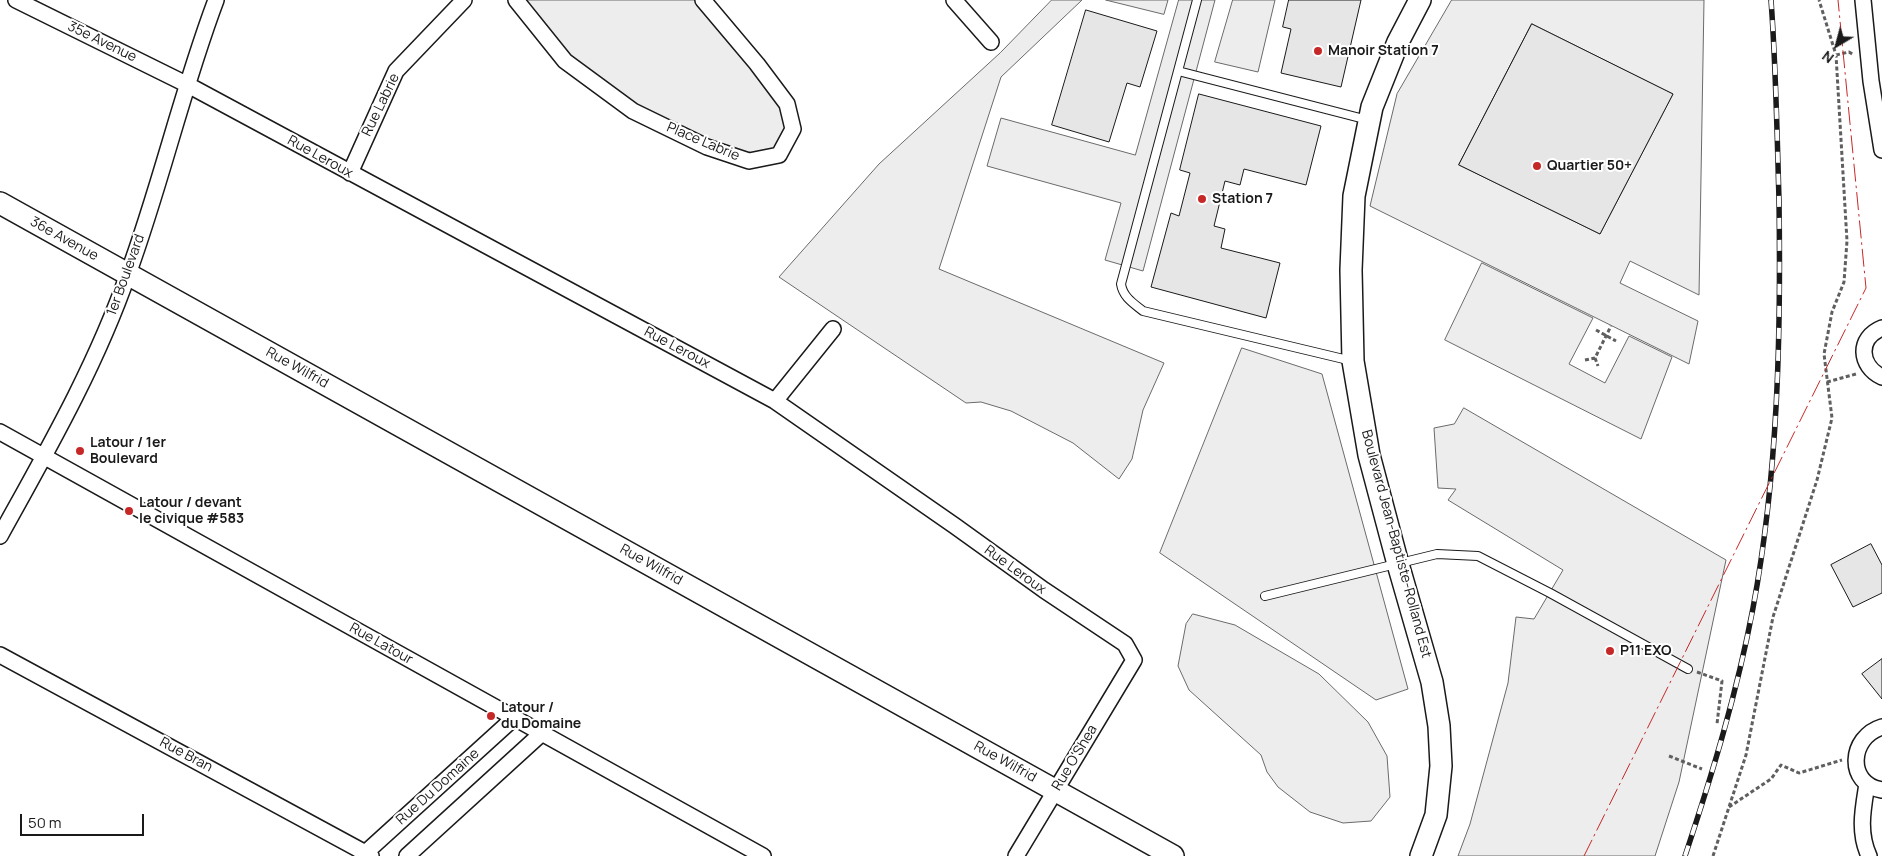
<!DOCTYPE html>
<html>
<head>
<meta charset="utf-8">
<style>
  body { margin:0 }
  #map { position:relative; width:1882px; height:856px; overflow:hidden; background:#fff; font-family:Manrope,sans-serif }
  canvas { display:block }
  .north { position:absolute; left:1812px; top:20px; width:50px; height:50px; -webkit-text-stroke:4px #fff; paint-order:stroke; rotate:217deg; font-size:14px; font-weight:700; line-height:20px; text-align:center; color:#1a1a1a }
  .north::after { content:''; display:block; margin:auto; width:18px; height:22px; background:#1a1a1a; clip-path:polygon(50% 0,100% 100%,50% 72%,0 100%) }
  .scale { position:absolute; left:20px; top:814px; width:124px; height:22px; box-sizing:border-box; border:2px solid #1a1a1a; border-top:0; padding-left:6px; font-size:15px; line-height:18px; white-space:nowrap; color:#1a1a1a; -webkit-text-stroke:4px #fff; paint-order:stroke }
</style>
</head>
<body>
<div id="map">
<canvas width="1882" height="856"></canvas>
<div class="north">N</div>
<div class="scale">50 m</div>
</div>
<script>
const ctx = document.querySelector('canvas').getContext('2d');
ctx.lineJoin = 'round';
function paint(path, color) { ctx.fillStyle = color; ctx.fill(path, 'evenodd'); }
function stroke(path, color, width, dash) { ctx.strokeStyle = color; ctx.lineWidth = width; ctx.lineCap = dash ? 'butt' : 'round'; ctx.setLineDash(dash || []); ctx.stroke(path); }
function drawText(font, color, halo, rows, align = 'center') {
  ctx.font = font + ' Manrope,sans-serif'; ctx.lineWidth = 4; ctx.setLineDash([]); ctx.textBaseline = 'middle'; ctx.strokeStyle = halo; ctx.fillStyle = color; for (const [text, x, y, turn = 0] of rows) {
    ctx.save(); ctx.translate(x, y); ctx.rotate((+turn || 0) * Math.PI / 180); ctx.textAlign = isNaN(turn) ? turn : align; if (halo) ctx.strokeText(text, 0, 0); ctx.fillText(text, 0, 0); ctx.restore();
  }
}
const built = new Path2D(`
  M516 0H703L757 64 793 129 779 155 749 161 633 111 565 61Z
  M1052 0H1082L1001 77 939 269 1164 363 1143 410 1132 459 1119 479 1073 443 1011 411 981 402 966 403 779 277 879 164 1000 53Z
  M1106 0H1168L1164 14Z
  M1179 0H1215L1143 271 1105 260 1121 203 987 166 1001 118 1135 155Z
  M1233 0H1275L1258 72 1215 62Z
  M1452 0H1704L1699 295 1630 261 1620 283 1698 321 1689 364 1370 206 1397 94ZM1532 24 1673 94 1600 234 1459 165Z
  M1482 263 1593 318 1569 364 1605 383 1629 336 1672 357 1641 439 1445 340Z
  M1242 348 1322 374 1408 689 1376 700 1160 553Z
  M1464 408 1726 560 1679 782 1655 856H1458L1470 824 1508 683 1516 617 1534 619 1563 570 1448 500 1456 489 1438 488 1434 428 1454 424Z
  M1193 614 1235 625 1319 674 1368 722 1387 756 1390 797 1371 821 1343 823 1310 812 1278 787 1267 772 1261 755 1189 690 1178 666 1186 624Z`);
paint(built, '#ededed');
stroke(built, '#6a6a6a', 1);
const building = new Path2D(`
  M1289 0H1361L1341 87 1281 73 1291 29 1283 27Z
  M1086 10 1157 31 1140 87 1127 83 1109 142 1052 125Z
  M1532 24 1673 94 1600 234 1459 165Z
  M1199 94 1321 126 1306 185 1244 169 1240 185 1225 181 1214 226 1225 229 1221 248 1280 263 1266 318 1151 287 1171 213 1179 216 1190 173 1180 170Z
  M1871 544 1882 565V593L1853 607 1831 565Z
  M1882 659V699L1862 674Z`);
paint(building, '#e6e6e6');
stroke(building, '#1a1a1a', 1);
const lane = new Path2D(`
  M1197 0 1121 284C1123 297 1133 303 1143 311L1352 361
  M1178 71 1368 120
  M1265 596 1437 554 1478 556 1550 593 1688 669`);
const street = new Path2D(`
  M16 0 188 85 775 401 955 526 1044 590 1125 644 1134 660 1016 856
  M516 0 565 61 633 111 707 147 749 161 779 155 793 129 787 104 757 64 703 0
  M954 0 991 42
  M1863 0 1871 81 1882 150
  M350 173 396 71 464 0
  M1882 328C1857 338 1859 366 1882 377
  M775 401 833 329
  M0 432 763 856
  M0 536C47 451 96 366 128 274 161 184 182 90 216 0
  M0 655 371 856
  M1882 727C1849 737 1846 784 1882 790
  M1867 784C1863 809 1858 832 1869 856
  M362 856 514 718
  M407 856 542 733`);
const secondary = new Path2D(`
  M1420 0 1398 42 1372 107 1354 196 1351 270 1353 361 1369 455 1398 564 1432 682 1439 726 1441 766 1436 815 1421 856
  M0 203 1173 856`);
stroke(lane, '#1a1a1a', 10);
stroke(street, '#1a1a1a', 18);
stroke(secondary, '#1a1a1a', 24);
stroke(new Path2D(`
  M1836 55 1849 52 1854 55
  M1596 330 1616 341
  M1595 358 1598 366
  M1585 360 1595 358 1611 326
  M1827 382 1856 374
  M1697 672 1722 681 1717 724
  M1669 756 1702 769
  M1729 807 1771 779 1781 765 1799 773 1842 760
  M1713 856 1746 755 1773 617 1817 480 1832 418 1824 354 1832 312 1844 282 1847 241 1836 55 1819 0`), '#5f5f5f', 3, [4, 2.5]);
stroke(lane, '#fff', 8);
stroke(street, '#fff', 15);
stroke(secondary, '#fff', 21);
const rail = new Path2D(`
  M1685 856C1712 775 1737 693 1753 608 1778 474 1781 337 1779 200 1777 133 1776 67 1771 0`);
stroke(rail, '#1a1a1a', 5.5);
stroke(rail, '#fff', 4, [11]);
stroke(new Path2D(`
  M1584 856 1866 288 1838 0`), '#c62828', 1, [18, 4, 2.5, 4]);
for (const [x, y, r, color] of [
  [1318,51,5,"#c62828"],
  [1537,166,5,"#c62828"],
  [1202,199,5,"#c62828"],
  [80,451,5,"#c62828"],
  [129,511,5,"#c62828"],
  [1610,651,5,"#c62828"],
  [491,716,5,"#c62828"]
]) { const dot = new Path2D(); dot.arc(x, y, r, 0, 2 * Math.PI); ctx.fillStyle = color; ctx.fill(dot); stroke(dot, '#fff', 2); }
drawText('14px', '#1a1a1a', '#fff', [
  ["35e Avenue",102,42,26],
  ["Rue Labrie",381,105,-64],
  ["Place Labrie",703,142,23],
  ["Rue Leroux",320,157,29],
  ["36e Avenue",64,239,29],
  ["1er Boulevard",126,275,-70],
  ["Rue Leroux",677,348,28],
  ["Rue Wilfrid",297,368,29],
  ["Boulevard Jean-Baptiste-Rolland Est",1396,544,75],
  ["Rue Wilfrid",651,565,29],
  ["Rue Leroux",1015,570,36],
  ["Rue Latour",381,644,29],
  ["Rue Bran",186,755,28],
  ["Rue O'Shea",1075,758,-59],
  ["Rue Wilfrid",1005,762,29],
  ["Rue Du Domaine",438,787,-42]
]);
drawText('bold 14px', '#1a1a1a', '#fff', [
  ["Manoir Station 7",1328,51],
  ["Quartier 50+",1547,166],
  ["Station 7",1212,199],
  ["Latour / 1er",90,443],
  ["Boulevard",90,459],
  ["Latour / devant",139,503],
  ["le civique #583",139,519],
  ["P11 EXO",1620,651],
  ["Latour /",501,708],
  ["du Domaine",501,724]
], 'left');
</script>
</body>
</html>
